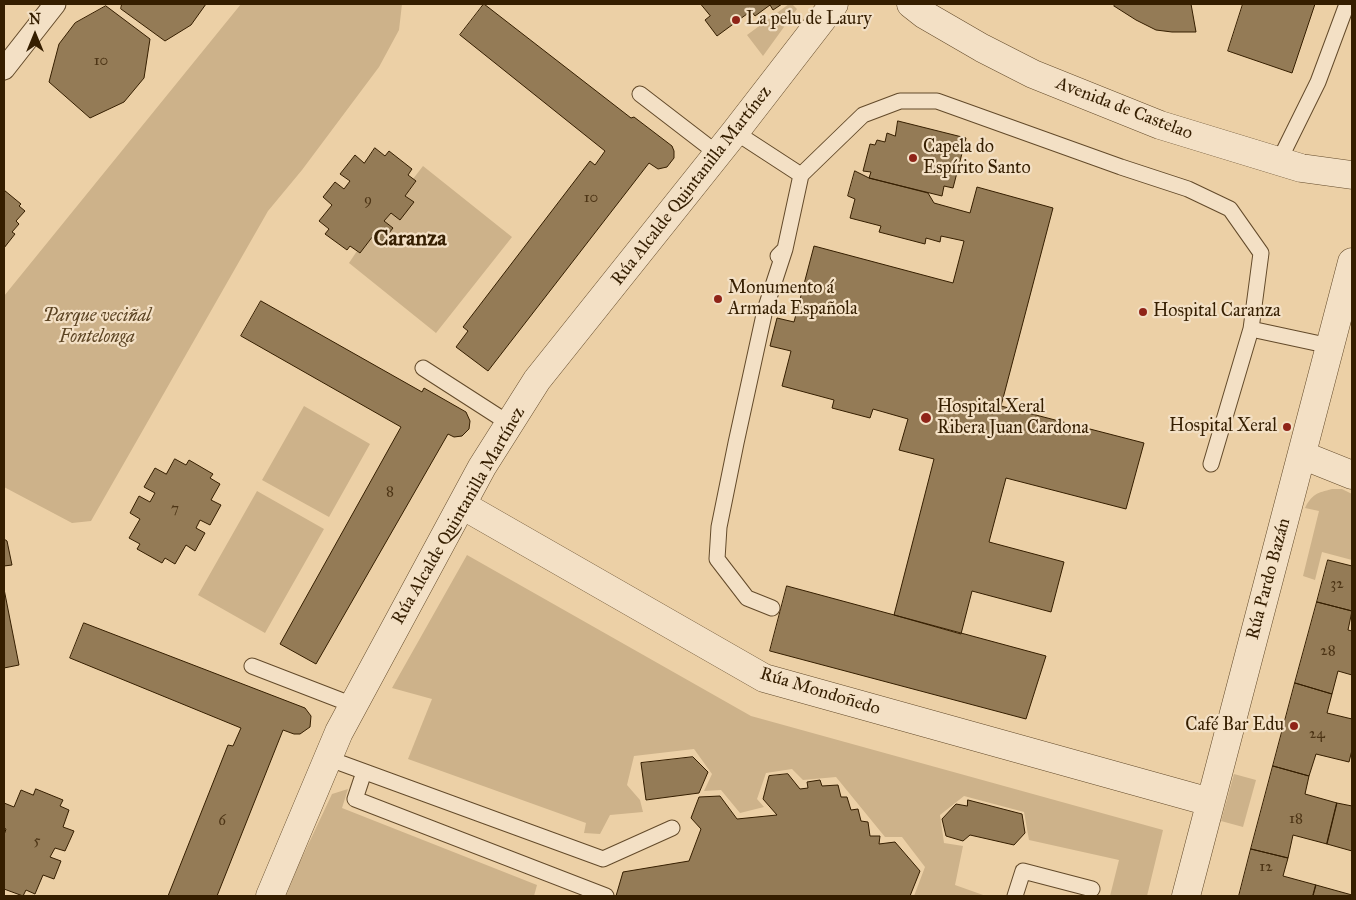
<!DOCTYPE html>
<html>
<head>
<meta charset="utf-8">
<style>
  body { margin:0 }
  #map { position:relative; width:1356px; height:900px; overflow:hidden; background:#ecd0a6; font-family:"IM FELL Great Primer",serif }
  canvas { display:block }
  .frame { position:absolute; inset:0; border:5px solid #351e00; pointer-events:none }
  .north { position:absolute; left:10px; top:10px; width:50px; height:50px; -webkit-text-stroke:4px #f3e0c5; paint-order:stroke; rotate:0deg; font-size:14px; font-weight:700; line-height:20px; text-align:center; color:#351e00 }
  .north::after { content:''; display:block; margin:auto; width:18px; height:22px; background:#351e00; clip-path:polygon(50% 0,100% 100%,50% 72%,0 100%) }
</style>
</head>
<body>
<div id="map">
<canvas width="1356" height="900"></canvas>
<div class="frame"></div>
<div class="north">N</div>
</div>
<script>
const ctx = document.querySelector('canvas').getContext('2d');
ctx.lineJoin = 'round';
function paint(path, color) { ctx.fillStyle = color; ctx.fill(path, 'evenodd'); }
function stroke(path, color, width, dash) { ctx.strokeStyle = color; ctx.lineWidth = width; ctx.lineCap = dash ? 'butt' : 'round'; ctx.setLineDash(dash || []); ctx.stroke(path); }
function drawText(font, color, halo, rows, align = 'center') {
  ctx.font = font + ' "IM FELL Great Primer",serif'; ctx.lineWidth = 4.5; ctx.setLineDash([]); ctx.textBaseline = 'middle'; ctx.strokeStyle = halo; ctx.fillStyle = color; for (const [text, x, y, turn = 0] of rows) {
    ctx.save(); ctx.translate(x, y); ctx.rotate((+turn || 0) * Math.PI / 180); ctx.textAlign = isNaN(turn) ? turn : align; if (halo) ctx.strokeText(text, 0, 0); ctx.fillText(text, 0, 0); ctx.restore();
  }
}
paint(new Path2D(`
  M241 4H402L399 30 379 67 302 170 268 211 91 521 72 523 4 487V296Z
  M789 4H792L797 9 763 56 747 35Z
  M423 166 512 237 436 333 349 263 357 251 360 253 373 236 382 242 393 228 384 221 391 213 413 202 405 196 416 182 413 179Z
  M304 406 370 444 329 517 262 480Z
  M1332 489H1342L1352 494V560L1322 552 1315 580 1303 576 1319 511 1305 508C1312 494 1317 493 1332 489Z
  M257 491 324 529 265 633 198 595Z
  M467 555 751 716 1163 830 1147 896H1110L1119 860 1029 840 1024 812 964 796 940 815 944 843 963 846 955 885 986 896H914L925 867 902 837H885L836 777 803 780 792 769 766 773 757 799 764 807 740 813 721 790 704 791 712 774 694 749 634 756 627 785 640 800 643 812 610 815 600 834 584 833 586 823 408 759 432 699 392 688Z
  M1234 774 1256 780 1243 827 1221 821Z
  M348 789 342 808 537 885 534 896H286L299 864 332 794Z`), '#cdb28a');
const building = new Path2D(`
  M122 4H206L191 25 165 41 121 9Z
  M484 4 631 118 634 117 672 146 674 151V158L667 167 658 169 649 163 488 371 456 347 468 331 463 327 590 161 595 165 605 151 460 35Z
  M701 4H782L773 10 770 5 755 16 751 11 717 36 705 20 710 16Z
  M1116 4H1191L1196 32H1172L1156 30 1136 20 1114 6Z
  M1243 4H1315L1292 73 1228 51Z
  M106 6 150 39 144 78 124 102 90 118 49 82 59 44 75 23Z
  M898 121 966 138 953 188 944 186 942 196 869 178 871 172 863 171 870 144 875 145 877 140 885 142 887 133 895 136Z
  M375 148 385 156 389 151 412 169 408 175 416 181 405 196 414 202 400 220 391 213 384 221 393 228 381 243 373 236 360 253 350 246 347 250 325 234 329 229 319 221 332 205 323 197 335 182 344 189 350 181 340 174 355 155 364 163Z
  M855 171 869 178 928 193 934 203 970 213 977 187 1053 208 1001 406 1144 443 1126 509 1006 478 989 542 1064 562 1051 612 972 591 961 634 894 615 934 459 899 450 908 419 873 409 870 418 832 408 834 400 782 386 791 351 770 346 777 318 794 322 814 246 953 283 964 241 941 236 940 242 926 238 925 244 879 232 881 226 850 218 855 199 848 196Z
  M4 190 21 204 19 206 25 211 16 221 19 224 12 232 15 234 4 248Z
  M261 301 422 392 424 388 466 412 470 421 469 429 462 436 454 437 448 434 316 664 280 644 401 427 241 336Z
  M175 459 186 465 189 460 213 474 210 478 220 484 211 500 221 505 210 525 200 520 196 528 205 533 195 551 186 545 175 564 165 558 162 563 137 549 140 544 129 538 140 519 130 513 139 496 150 502 155 493 144 487 155 468 166 474Z
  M4 539 7 541 12 565 4 566Z
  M1328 560 1352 566V611L1317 602Z
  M787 586 1046 656 1026 719 770 651Z
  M4 589 19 665 4 668Z
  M1317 602 1352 611 1348 630 1352 631V675L1338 671 1332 694 1295 683Z
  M84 623 305 708 311 716 310 727 300 734H294L283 730 217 896H168L228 745 233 746 241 728 70 658Z
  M1295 683 1332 694 1327 713 1352 719V750L1349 762 1316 754 1309 776 1273 766Z
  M693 757 708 772 699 793 646 800 641 763Z
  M1273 766 1309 776 1305 794 1337 803 1327 844 1293 835 1288 858 1251 849Z
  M788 774 800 789 808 788 807 782 820 780 822 786 838 785 841 797H847L851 810 858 809 861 821 868 822 870 836H880L879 844 895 842 920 871 910 896H616L623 872 689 861 701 829 691 818 699 797 720 796 737 819 777 815 763 799 769 776Z
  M36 789 63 800 60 806 69 810 63 827 74 831 65 851 55 848 50 857 61 861 54 879 43 875 35 894 26 890 23 896 4 889V835L6 829 4 828V803L14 807 21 790 33 795Z
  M968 800 1022 814 1025 833 1014 845 970 835 963 841 946 836 942 819 956 804 967 806Z
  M1337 803 1352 806V851L1327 844Z
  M1251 849 1288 858 1283 876 1316 885 1313 896H1239Z
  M1316 885 1352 895V896H1313Z`);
paint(building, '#947b56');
stroke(building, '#351e00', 1);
const service = new Path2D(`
  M640 94 718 154
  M735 132 801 175 785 249 778 256
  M1279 161 1318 82 1347 4
  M801 175 863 115 900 101H937L1121 167 1188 189 1230 209 1261 253 1251 329 1211 464
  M1251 329 1330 346
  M423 368 510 424
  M772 608 747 598 717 559 719 527 736 443 765 310 785 249
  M252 666 353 705
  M327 758 603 859 672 828
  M364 772 355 799 606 896
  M1015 896 1023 871 1092 889`);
const pedestrian = new Path2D(`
  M4 69 55 4`);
const minor = new Path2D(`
  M911 4 925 15 982 48 1033 74 1160 125 1301 168 1352 175
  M1302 455 1352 475
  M462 505 764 678 1210 802
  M270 896 339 732 482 467 537 380 735 132 834 4
  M1186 896 1352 262`);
stroke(service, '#634a2a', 17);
stroke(pedestrian, '#634a2a', 23);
stroke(minor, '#634a2a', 29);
stroke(service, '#f3e0c5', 15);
stroke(pedestrian, '#f3e0c5', 21);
stroke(minor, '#f3e0c5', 28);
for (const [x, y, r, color] of [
  [736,20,5,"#8f2418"],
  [913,158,5,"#8f2418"],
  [718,299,5,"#8f2418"],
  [1143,312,5,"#8f2418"],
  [926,418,6,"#8f2418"],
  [1287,427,5,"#8f2418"],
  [1294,726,5,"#8f2418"]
]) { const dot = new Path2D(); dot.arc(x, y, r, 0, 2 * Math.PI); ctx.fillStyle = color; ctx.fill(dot); stroke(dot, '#f3e0c5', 2); }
drawText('15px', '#4d3516', null, [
  ["10",101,61],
  ["10",591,198],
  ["9",368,200],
  ["8",390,492],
  ["7",175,509],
  ["32",1337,584],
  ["28",1328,651],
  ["24",1317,734],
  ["18",1296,819],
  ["6",222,821],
  ["5",37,841],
  ["12",1266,867]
]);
drawText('18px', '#351e00', '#f3e0c5', [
  ["La pelu de Laury",746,20],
  ["Capela do",923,148],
  ["Espírito Santo",923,169],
  ["Monumento á",728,289],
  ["Armada Española",728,310],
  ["Hospital Caranza",1153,312],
  ["Hospital Xeral",937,408],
  ["Ribera Juan Cardona",937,429],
  ["Hospital Xeral",1277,427,"right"],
  ["Café Bar Edu",1284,726,"right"]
], 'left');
drawText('18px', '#351e00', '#f3e0c5', [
  ["Avenida de Castelao",1124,109,21],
  ["Rúa Alcalde Quintanilla Martínez",692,186,-52],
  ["Rúa Alcalde Quintanilla Martínez",459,516,-60],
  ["Rúa Pardo Bazán",1269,579,-75],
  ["Rúa Mondoñedo",820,692,17]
]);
drawText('italic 18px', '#5b4322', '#f3e0c5', [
  ["Parque veciñal",97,317],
  ["Fontelonga",97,338]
]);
drawText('bold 22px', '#351e00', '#f3e0c5', [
  ["Caranza",410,240]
]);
</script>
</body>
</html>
